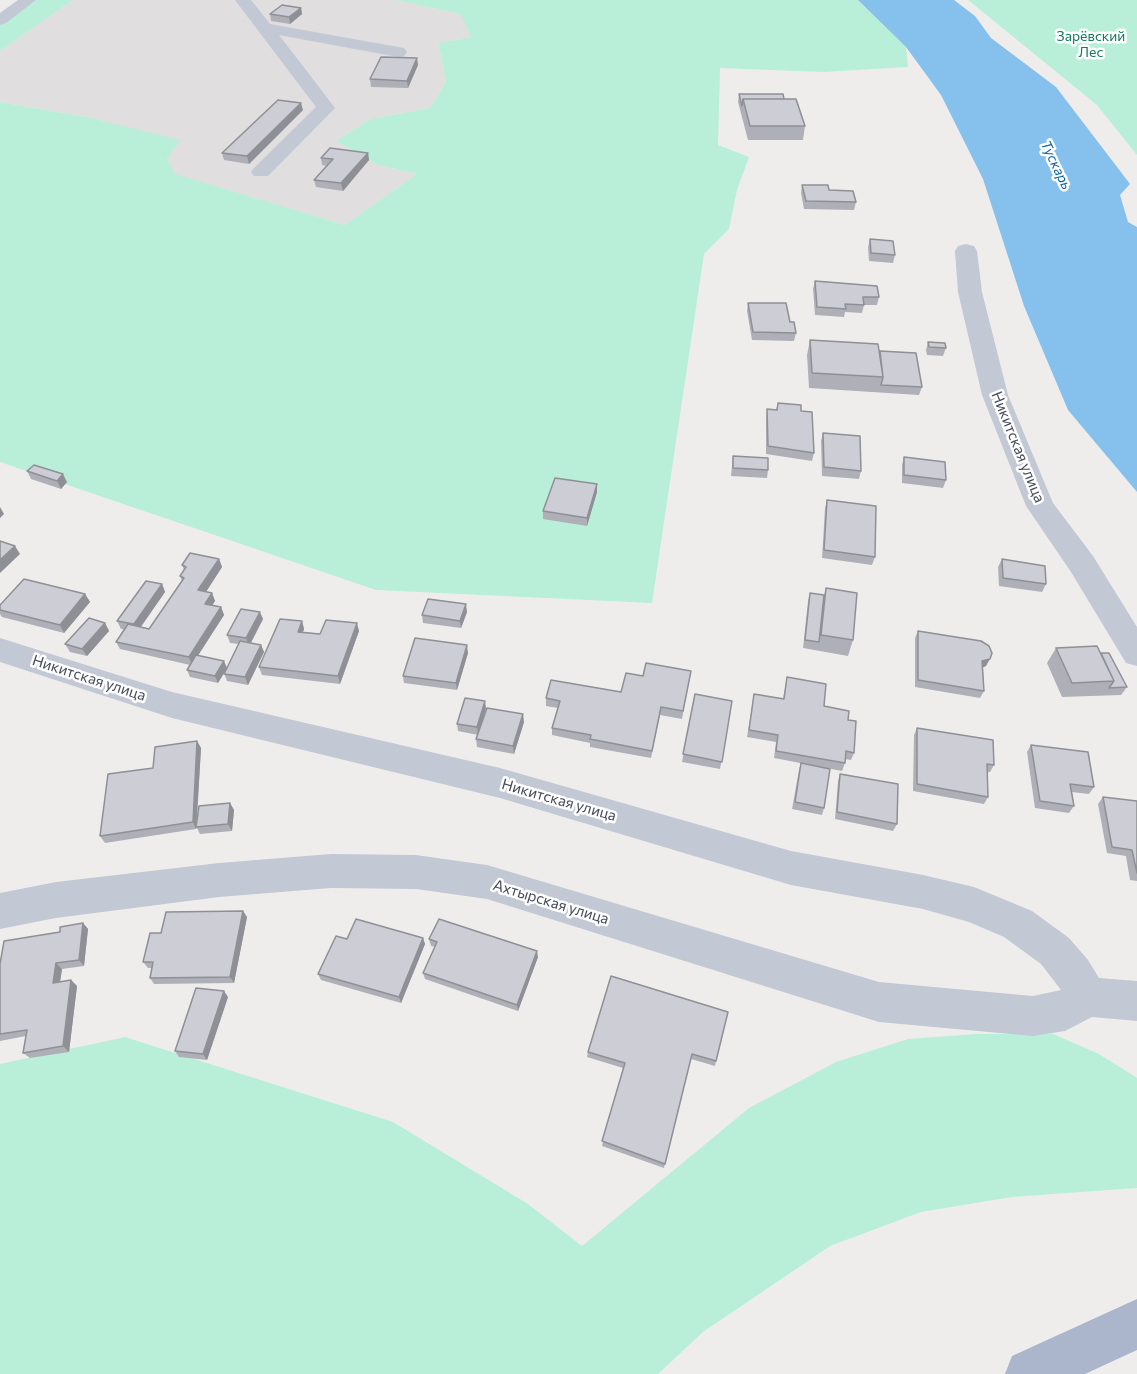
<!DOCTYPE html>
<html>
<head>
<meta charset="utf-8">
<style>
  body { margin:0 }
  canvas { display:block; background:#efedec }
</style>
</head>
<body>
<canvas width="1137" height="1374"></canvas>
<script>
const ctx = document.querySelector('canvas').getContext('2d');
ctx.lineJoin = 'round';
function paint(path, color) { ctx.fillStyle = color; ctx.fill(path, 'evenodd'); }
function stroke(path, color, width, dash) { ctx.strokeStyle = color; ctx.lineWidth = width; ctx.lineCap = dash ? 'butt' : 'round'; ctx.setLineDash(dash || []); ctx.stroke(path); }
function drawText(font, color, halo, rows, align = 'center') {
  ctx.font = font + ' Commissioner,sans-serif'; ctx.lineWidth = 5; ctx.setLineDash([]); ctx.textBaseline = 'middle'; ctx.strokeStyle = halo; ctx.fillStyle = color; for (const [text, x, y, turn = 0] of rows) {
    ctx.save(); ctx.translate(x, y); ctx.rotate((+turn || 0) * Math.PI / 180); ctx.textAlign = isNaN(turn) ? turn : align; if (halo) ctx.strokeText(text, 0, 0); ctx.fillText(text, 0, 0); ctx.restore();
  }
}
paint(new Path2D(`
  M73 0H395L460 14 471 37 438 43 446 82 430 108 370 119 336 141 378 165 417 174 345 225 174 174 167 159 179 141 87 117 0 102V51Z`), '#e0dede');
paint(new Path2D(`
  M35 0H73L0 51V24Z
  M395 0H858L906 47 908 67 823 72 720 68 718 145 749 157 737 190 729 229 704 254 652 603 376 590 0 462V102L87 117 180 140 167 159 175 174 345 225 417 174 378 165 336 141 370 119 430 108 446 82 438 43 471 37 460 14Z
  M968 0H1137V155L1097 105Z
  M976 1034H1053L1099 1054 1137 1078V1188L1012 1197 921 1212 830 1246 703 1332 658 1374H0V1064L125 1037 393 1122 528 1204 582 1246 749 1108 836 1062 908 1039Z`), '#b9efd9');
paint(new Path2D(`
  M858 0H954L975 16 991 38 1056 87 1130 184 1120 195 1128 222 1137 227V492L1068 410 1024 306 983 179 941 95 906 47Z`), '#85c1ec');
paint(new Path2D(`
  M18 0H36L6 23 0 25V13Z
  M235 0H251L270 24 398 47 404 48 407 52 404 56 398 57 279 35 335 108 268 176H254L251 172 254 168 316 107Z
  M966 244 974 246 977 251 982 292 1008 395 1053 503 1093 556 1137 627V666L1126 663 1071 572 1026 506 982 395 958 292 955 251 958 246Z
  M0 638 172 692 500 768 791 851 923 875 974 887 1032 911 1069 938 1088 960 1099 978 1137 981V1021L1092 1017 1065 1031 1033 1036 879 1022 487 899 416 889 331 888 219 897 56 918 0 929V893L56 882 219 863 331 854 416 855 487 865 879 982 1033 996 1061 990 1041 964 1004 937 969 922 923 909 791 885 500 798 172 718 0 662Z`), '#c2c8d4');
paint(new Path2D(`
  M1137 1299V1350L1085 1374H1005L1012 1356Z`), '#abb5cc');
paint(new Path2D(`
  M301 8 302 14 290 24 271 21 270 14Z
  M418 65 408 88 371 87 370 79Z
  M739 94 784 99 805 126 803 140H748L738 102Z
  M303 110 249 164 224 160 222 153Z
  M368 153 369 160 343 191 316 187 314 180 327 166 322 165 321 158Z
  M802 185 829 190 856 202 854 210 804 209 801 193Z
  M870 239 895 255 893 263 869 261 868 247Z
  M815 281 879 297 877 305H864L862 313 845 312 844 317 815 315 813 289Z
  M748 303 790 322 796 333 794 341 752 340 747 311Z
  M810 340 880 351 922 387 919 395 809 388 807 355Z
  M928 342 946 348 943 356 927 355 926 350Z
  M778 403 801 411 814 453 812 461 766 454V417L767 409 776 410Z
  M823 433 861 471 859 479 822 476 821 441Z
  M733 456 768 470 767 478 731 476Z
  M904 457 946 480 943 488 902 483V465Z
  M27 471 67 482 61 489 31 479Z
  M597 484V492L587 526 543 519V511Z
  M827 500 875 557 872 565 822 558 825 508Z
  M219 559 222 567 206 592 212 593 215 601 212 605 221 607 224 615 198 655 227 668 239 644 230 643 227 635 263 619 251 643 261 645 264 652 248 685 227 681 224 673 218 683 190 677 187 670 190 665 120 649 116 642 124 629H121L117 621 162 584 165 592 141 627 149 629 182 581 180 576 184 570 182 565Z
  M1002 559 1046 584 1042 592 999 586 998 567Z
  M826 588 853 640 848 656 803 648 808 601 810 593 824 595Z
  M85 594 90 602 64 633 2 617 0 614V605Z
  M467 612 461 628 423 623 422 615Z
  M302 621 304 629 303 632 320 634 359 631 340 684 262 675 259 667Z
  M105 623 109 631 87 656 70 652 65 644Z
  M918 631 986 666 983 667 984 691 980 698 915 687V638Z
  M1056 648 1101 653 1127 687 1121 695 1062 697 1047 663Z
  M468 653 457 690 404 683 403 676Z
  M691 671 682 719 660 715 651 758 590 747V743L552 735V728L558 708 546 706V698L621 692 643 676Z
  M787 677 824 706 848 720 854 753 851 760 845 759V763L842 771 774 758 776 742 747 737 754 694 783 699Z
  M695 694 732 701 720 769 682 762Z
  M486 708 481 725 524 722 514 754 477 747 476 739 478 735 458 731 457 724Z
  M917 728 994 765 990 772H987L988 797 984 804 913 791 914 735Z
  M197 741 201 748 197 821 230 803 234 810 232 831 200 834 197 828 196 829 105 843 100 836 153 768Z
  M1031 745 1094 787 1089 794 1072 792 1074 806 1069 813 1035 808 1027 752Z
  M801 763 824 808 822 815 792 809 799 770Z
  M840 774 897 824 893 831 835 819 838 781Z
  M1103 797 1137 801V881L1130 880 1126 856 1107 853 1098 804Z
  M243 911 247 917 234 983 154 984 150 978 152 968H148L143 962 161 933Z
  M83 923 88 929 84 966 62 969 60 982 71 980 77 986 69 1052 30 1058 23 1053 26 1036 0 1041V964L60 932Z
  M423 938 425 944 401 1003 321 980 318 974 347 939Z
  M429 939 538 957 518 1011 425 979 423 973 435 947 431 946Z
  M611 976 716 1061 715 1066 691 1059 664 1168 602 1146 623 1068 587 1057 588 1052Z
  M228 997 207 1060 179 1057 175 1051Z`), '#afb0b7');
paint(new Path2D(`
  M301 8 302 14 290 24 289 17Z
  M417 58 418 65 408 88 407 81Z
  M301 103 303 110 249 164 247 156Z
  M368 153 369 160 343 191 341 183Z
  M63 474 67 482 61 489 57 481Z
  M597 484V492L587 526V518Z
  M0 507 4 514 0 518Z
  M15 546 20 554 0 573V560Z
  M219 559 222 567 202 598 198 590Z
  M162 584 165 592 137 632 134 624Z
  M212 593 215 601 208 612 205 604Z
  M85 594 90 602 64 633 60 625Z
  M466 604 467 612 461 628 460 621Z
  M221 607 224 615 192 665 189 657Z
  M260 612 263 619 249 646 246 638Z
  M302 621 304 629 300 639 298 632Z
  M105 623 109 631 87 656 82 649Z
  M357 623 359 631 340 684 338 676Z
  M261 645 264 652 248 685 245 677Z
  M467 645 468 653 457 690 456 683Z
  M990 659 986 666 979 669 982 661Z
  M224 661 227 668 218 683 215 676Z
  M485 701 486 708 478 735 477 727Z
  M523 714 524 722 514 754 513 746Z
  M197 741 201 748 196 829 193 822Z
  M230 803 234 810 232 831 228 824Z
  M243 911 247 917 234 983 230 977Z
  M83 923 88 929 84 966 79 960Z
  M423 938 425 944 401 1003 399 997Z
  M537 951 538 957 518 1011 517 1005Z
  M56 963 62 969 59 989 53 983Z
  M71 980 77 986 69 1052 63 1046Z
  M224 991 228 997 207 1060 203 1054Z`), '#8f9095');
const building = new Path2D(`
  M282 5 301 8 289 17 270 14Z
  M381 57 417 58 407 81 370 79Z
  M739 94H783L784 99H743L742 106Z
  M743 99H796L805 126H750Z
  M278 100 301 103 247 156 222 153Z
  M330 148 368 153 341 183 314 180 333 159 321 158Z
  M802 185H828L829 190 853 191 856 202 806 201Z
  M870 239 893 241 895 255 871 253Z
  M815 281 877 286 879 297H863L864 305 845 304 846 309 817 307Z
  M748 303H786L790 322H794L796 333 753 332Z
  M810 340 878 344 883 377 812 373Z
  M928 342 945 343 946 348 929 347Z
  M880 351 916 353 922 387 881 385 883 377Z
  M778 403 801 405V411L812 412 814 453 768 446 767 409 777 410Z
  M823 433 860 436 861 471 824 467Z
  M733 456 768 458V470L733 468Z
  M904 457 945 462 946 480 904 475Z
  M34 465 63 474 57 481 27 471Z
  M555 478 597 484 587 518 543 511Z
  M827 500 876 506 875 557 824 550Z
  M0 541 15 546 0 560Z
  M190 553 219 559 198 590 212 593 205 604 221 607 189 657 116 642 128 624 149 629 184 578 180 576 186 567 182 565Z
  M1002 559 1045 566 1046 584 1003 578Z
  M24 579 85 594 60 625 0 610V605Z
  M146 581 162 584 134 624 117 621Z
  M826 588 857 593 853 640 821 635Z
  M810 593 824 595 819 642 805 640Z
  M428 599 466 604 460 621 422 615Z
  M241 609 260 612 246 638 227 635Z
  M89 618 105 623 82 649 65 644Z
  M280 619 302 621 298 632 320 634 326 620 357 623 338 676 259 667Z
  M918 631 981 641 989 646 992 653 990 659 982 661 984 691 918 680Z
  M415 638 467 645 456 683 403 676Z
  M240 641 261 645 245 677 224 674Z
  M1097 646 1114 681 1072 683 1056 648Z
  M1101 653H1109L1127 687 1109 688 1114 681Z
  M196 655 224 661 215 676 187 670Z
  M646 663 691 671 683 711 661 707 652 751 590 739 591 735 552 728 560 701 546 698 551 680 621 692 626 673 643 676Z
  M787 677 826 684 824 706 849 711 848 720 856 721 854 753 846 751 845 763 776 751 778 735 749 730 754 694 784 699Z
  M695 694 732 701 722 762 683 754Z
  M465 698 485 701 477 727 457 724Z
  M487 708 523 714 513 746 476 739Z
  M917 728 993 740 994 765 987 764 988 797 917 784Z
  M197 741 193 822 100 836 108 774 153 768 155 747Z
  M1031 745 1088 752 1094 787 1070 784 1074 806 1040 801Z
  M801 763 830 769 824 808 795 802Z
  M840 774 898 784 897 824 837 812Z
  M1103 797 1137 801V873L1132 850 1112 847Z
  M230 803 228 824 196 827 199 806Z
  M243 911 230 977 150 978 153 962H143L150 933H161L166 912Z
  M356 919 423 938 399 997 318 974 336 936 347 939Z
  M439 919 537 951 517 1005 423 973 437 942 429 939Z
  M83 923 79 960 56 963 53 983 71 980 63 1046 23 1053 27 1030 0 1034V964L4 941 60 932V927Z
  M611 976 728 1012 716 1061 692 1054 665 1164 602 1141 625 1063 588 1052Z
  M196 988 224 991 203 1054 175 1051Z`);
paint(building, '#cccdd5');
stroke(building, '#8f9095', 1.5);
drawText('14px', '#157b5e', '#fff', [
  ["Зарёвский",1091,36],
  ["Лес",1091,52]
]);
drawText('italic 14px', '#0a65a7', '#fff', [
  ["Тускарь",1056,165,64]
]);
drawText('15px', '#454b5a', '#fff', [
  ["Никитская улица",1018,447,68],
  ["Никитская улица",89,678,18],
  ["Никитская улица",559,800,16],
  ["Ахтырская улица",551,902,17]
]);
</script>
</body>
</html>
